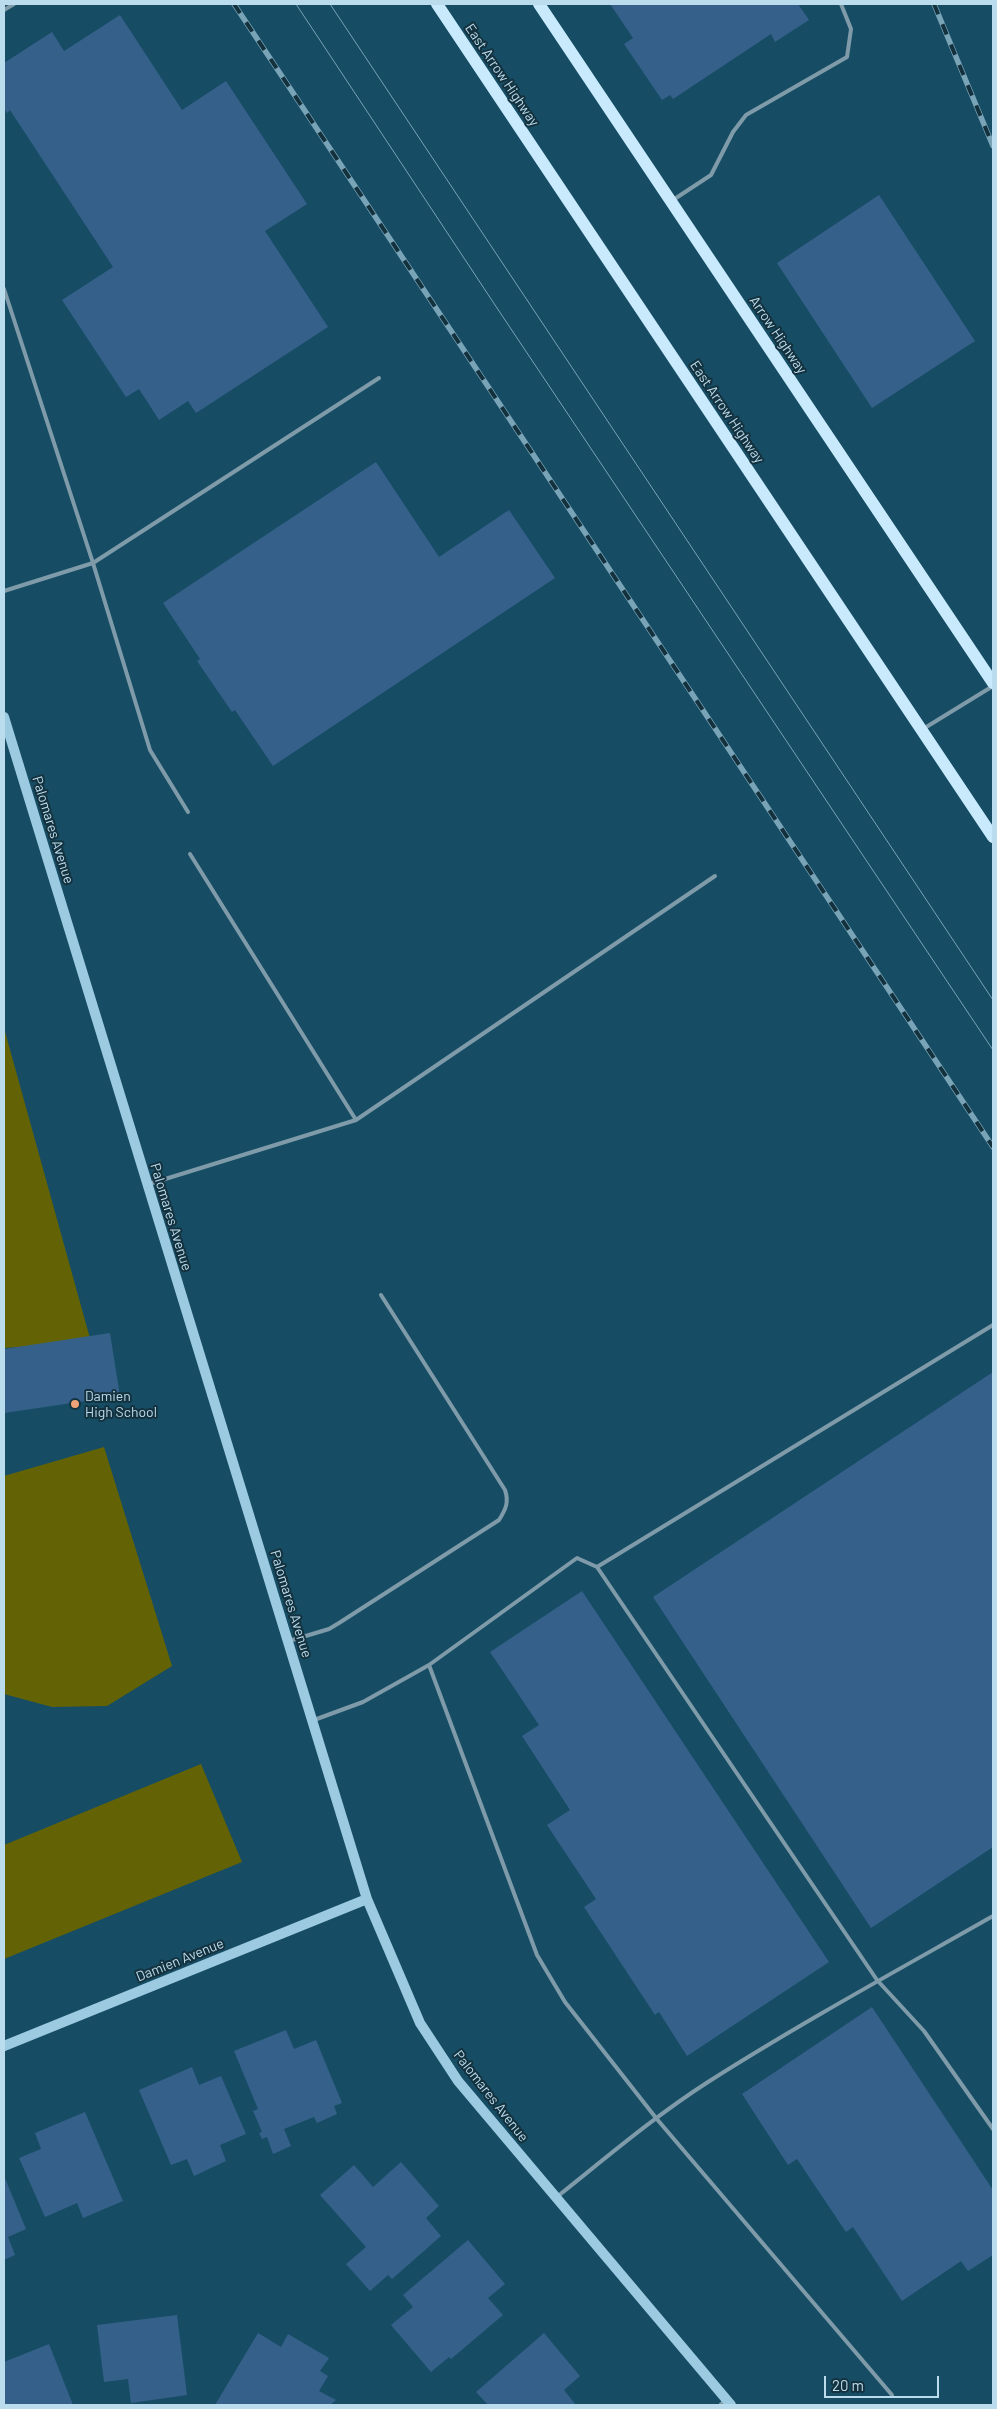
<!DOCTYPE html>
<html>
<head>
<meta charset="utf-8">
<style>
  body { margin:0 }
  #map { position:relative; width:997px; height:2409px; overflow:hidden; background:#164d64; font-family:Barlow,sans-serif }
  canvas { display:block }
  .frame { position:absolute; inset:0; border:5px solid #bbdced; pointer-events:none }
  .scale { position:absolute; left:824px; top:2376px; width:115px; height:22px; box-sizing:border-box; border:2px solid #bbdced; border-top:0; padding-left:6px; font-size:15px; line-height:18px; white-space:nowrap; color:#bbdced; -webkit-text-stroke:4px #14313e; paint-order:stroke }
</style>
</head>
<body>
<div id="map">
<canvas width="997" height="2409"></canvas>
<div class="frame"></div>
<div class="scale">20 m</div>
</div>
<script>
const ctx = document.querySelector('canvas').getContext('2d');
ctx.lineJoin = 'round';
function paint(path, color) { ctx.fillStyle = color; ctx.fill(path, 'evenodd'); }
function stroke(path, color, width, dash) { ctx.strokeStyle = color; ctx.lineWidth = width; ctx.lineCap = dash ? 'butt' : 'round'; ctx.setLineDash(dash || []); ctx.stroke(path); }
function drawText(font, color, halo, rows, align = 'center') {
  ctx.font = font + ' Barlow,sans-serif'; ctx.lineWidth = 4; ctx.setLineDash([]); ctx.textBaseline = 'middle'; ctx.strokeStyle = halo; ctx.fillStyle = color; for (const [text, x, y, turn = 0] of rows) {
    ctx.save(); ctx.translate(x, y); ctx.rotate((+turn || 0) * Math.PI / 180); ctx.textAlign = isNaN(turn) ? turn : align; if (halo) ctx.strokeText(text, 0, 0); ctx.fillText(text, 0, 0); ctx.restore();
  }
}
paint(new Path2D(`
  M4 1028 91 1342 4 1348Z
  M104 1447 172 1666 107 1706 52 1707 4 1694V1476Z
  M201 1764 242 1862 4 1959V1845Z`), '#636305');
paint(new Path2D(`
  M610 4H798L809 20 775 42 771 34 673 99 670 95 662 100 624 44 633 38Z
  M120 15 182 110 226 81 307 204 265 231 328 327 196 413 188 401 159 420 139 389 126 397 62 300 113 267 10 110 7 113 4 108V63L52 32 64 51Z
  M879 195 975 341 872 408 777 263Z
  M376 462 439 557 509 510 555 578 273 766 235 710 232 712 197 661 200 659 163 603Z
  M110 1333 120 1396 4 1413V1349Z
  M993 1372V1847L871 1928 653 1597Z
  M582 1591 829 1962 687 2056 659 2012 655 2015 584 1907 596 1899 547 1825 570 1810 522 1736 539 1725 490 1652Z
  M872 2007 993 2190V2255L968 2271 961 2261 902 2301 853 2227 846 2232 797 2159 788 2165 742 2094Z
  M286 2030 294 2049 316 2040 342 2103 334 2106 337 2114 317 2123 314 2117 284 2129 291 2146 273 2154 267 2137 262 2139 259 2133 262 2132 253 2111 258 2109 234 2051Z
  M192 2067 199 2085 221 2076 246 2134 220 2145 226 2161 194 2176 187 2159 171 2165 139 2090Z
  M85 2112 123 2201 83 2218 77 2203 45 2217 19 2158 41 2149 35 2133Z
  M401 2162 439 2206 426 2218 441 2236 392 2279 388 2275 370 2291 346 2264 366 2247 320 2195 354 2165 373 2187Z
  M4 2176 26 2229 8 2237 15 2255 4 2260Z
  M468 2240 505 2284 488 2298 503 2315 451 2359 449 2357 431 2372 391 2325 413 2307 403 2295Z
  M177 2315 187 2395 131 2403 128 2379 104 2382 97 2325Z
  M258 2333 281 2347 288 2334 329 2358 320 2371 328 2376 319 2391 336 2400 330 2405H215Z
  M544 2333 580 2376 564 2390 576 2405H488L476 2392Z
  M49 2344 73 2405H4V2362Z`), '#35608a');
stroke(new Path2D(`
  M4 10 14 4
  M673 200 711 175 733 132 746 115 847 57 851 29 841 4
  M4 289 93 563 379 378
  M4 591 93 563 150 750 188 812
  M923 729 993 686
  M190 854 356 1120
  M149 1184 356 1120 715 876
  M993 1325 597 1567 877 1980 924 2031 993 2129
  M597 1567 577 1558 429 1665 537 1955 565 2002 656 2118 892 2395
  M289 1641 329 1629 339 1623 499 1520C506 1509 509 1502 505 1490L381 1295
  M314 1720 363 1702 429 1665
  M558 2196C607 2157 655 2116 708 2082 801 2023 898 1970 993 1916`), '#7f9ba9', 4);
stroke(new Path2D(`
  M721 2405 727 2400`), '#7f9ba9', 5);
stroke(new Path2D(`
  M4 717 367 1899 420 2023 458 2081 731 2405
  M4 2046 367 1899`), '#9ccae1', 10);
stroke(new Path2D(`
  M437 4 993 837
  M539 4 993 683`), '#c8eafc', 12);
stroke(new Path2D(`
  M296 4 499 311 993 1050
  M330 4 993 1000`), '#79a3b6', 1);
const rail = new Path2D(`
  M234 4 993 1147
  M934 4 993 146`);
stroke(rail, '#79a3b6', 5.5);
stroke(rail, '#14313e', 4, [11]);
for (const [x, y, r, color] of [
  [75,1404,5,"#efa378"]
]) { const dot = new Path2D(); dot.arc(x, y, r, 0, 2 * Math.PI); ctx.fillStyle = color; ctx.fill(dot); stroke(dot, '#14313e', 2); }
drawText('14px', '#bbdced', '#14313e', [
  ["East Arrow Highway",502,75,56],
  ["Arrow Highway",778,335,56],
  ["East Arrow Highway",727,412,56],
  ["Palomares Avenue",53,830,73],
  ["Palomares Avenue",171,1217,73],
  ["Palomares Avenue",291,1604,73],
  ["Damien Avenue",180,1960,-22],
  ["Palomares Avenue",491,2096,52]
]);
drawText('14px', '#bbdced', '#14313e', [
  ["Damien",85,1396],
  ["High School",85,1412]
], 'left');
</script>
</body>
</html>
